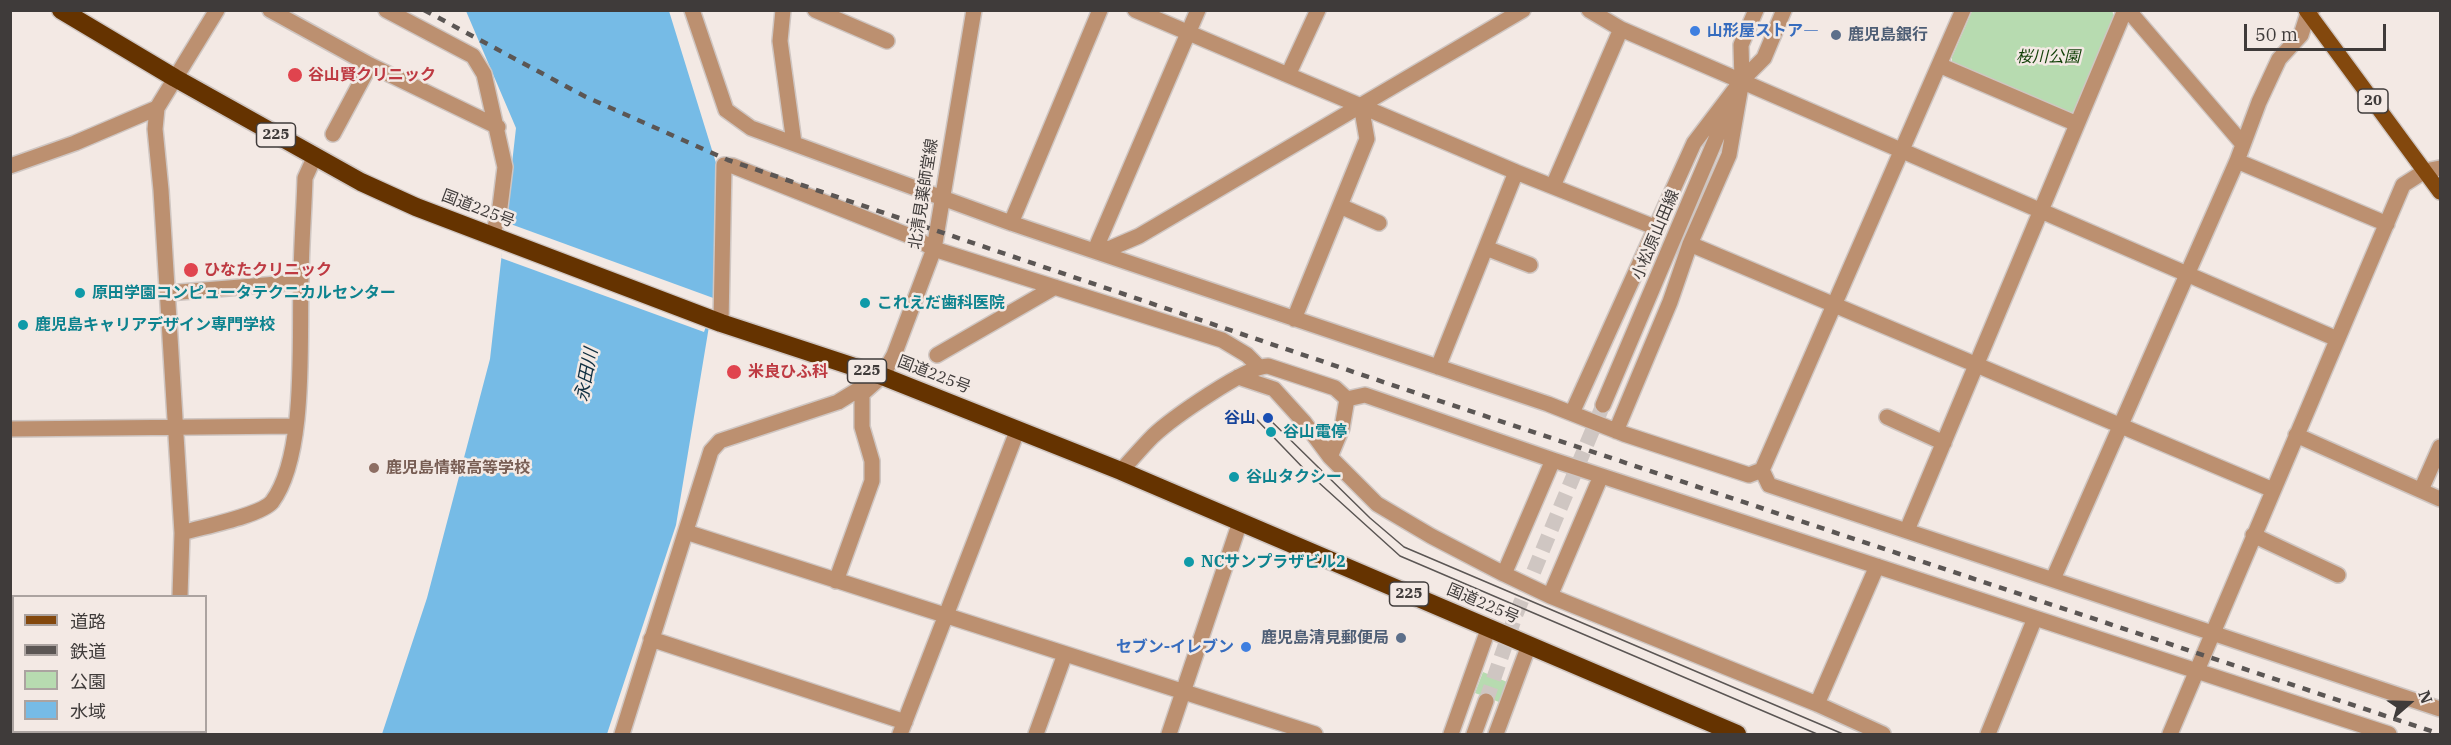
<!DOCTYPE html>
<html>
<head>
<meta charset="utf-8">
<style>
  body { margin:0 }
  #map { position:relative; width:2451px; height:745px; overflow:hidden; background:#f3e9e4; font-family:"IBM Plex Serif","Noto Sans JP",serif }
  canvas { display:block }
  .frame { position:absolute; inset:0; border:12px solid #3f3b3a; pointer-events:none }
  .legend { position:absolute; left:12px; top:595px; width:195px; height:138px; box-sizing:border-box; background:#f3e9e4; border:2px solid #aba3a0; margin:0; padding:8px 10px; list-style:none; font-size:18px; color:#3f3b3a }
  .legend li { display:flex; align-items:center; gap:12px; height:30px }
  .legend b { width:30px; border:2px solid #aba3a0 }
  .north { position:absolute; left:2379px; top:673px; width:60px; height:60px; -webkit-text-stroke:4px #f3e9e4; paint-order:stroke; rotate:70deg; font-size:16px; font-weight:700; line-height:24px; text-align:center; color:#3f3b3a }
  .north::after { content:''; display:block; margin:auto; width:21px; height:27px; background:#3f3b3a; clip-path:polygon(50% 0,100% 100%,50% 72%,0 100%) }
  .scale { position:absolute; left:2244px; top:24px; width:142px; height:27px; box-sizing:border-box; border:3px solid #3f3b3a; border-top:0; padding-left:8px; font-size:18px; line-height:21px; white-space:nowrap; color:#3f3b3a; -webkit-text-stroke:4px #f3e9e4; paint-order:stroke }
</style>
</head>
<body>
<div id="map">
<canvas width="2451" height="745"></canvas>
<div class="frame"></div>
<ul class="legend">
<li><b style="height:8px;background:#83480d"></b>道路</li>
<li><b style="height:8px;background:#5b5654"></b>鉄道</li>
<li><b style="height:16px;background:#b7dbb0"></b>公園</li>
<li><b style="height:16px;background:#76bbe6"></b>水域</li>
</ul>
<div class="north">N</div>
<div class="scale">50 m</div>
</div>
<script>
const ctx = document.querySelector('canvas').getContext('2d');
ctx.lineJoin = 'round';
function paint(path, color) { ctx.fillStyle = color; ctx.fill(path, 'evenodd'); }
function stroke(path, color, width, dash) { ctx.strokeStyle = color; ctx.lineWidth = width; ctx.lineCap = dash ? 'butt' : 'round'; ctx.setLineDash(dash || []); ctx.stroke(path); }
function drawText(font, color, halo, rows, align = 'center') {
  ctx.font = font + ' "IBM Plex Serif","Noto Sans JP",serif'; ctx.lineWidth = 5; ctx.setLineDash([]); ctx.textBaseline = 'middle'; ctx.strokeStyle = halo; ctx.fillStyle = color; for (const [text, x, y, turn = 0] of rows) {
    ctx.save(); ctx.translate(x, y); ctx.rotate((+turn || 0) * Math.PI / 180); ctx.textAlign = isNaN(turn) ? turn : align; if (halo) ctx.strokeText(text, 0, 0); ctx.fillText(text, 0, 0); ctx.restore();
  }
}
paint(new Path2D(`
  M2112 10 2114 17 2076 112 2066 117 1952 63V57L1972 11Z
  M1483 672 1507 682 1499 702 1475 693Z`), '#b7dbb0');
paint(new Path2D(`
  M466 11H669L716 163 721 254 676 525 607 734H382L427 598 490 359 516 128Z`), '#76bbe6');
paint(new Path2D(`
  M505 222 716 299 704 332 501 258Z`), '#f3e9e4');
stroke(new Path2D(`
  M1486 701 1516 614 1603 405`), '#cfc6c2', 15, [15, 8]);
const minor = new Path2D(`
  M270 10 370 65 498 127
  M386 10 473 56 484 74 505 167 499 215 492 235
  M692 10 726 110 751 128 1011 223 1548 404 1624 434 1749 475 1762 470 1769 485 2440 709
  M783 10 780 41 794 143
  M815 10 887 41
  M1135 10 1516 172 1657 228
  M1589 10 1621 29 2337 339
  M2128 10 2242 143
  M1939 65 2077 124
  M1288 75 1318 10
  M333 134 370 65
  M2237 161 2387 224
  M10 166 75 143 157 108
  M1553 186 1621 29
  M1340 206 1379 223
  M1011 223 1100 10
  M1690 244 2273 490
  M1486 248 1530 265
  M1095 250 1111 248 1139 236 1523 10
  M1095 250 1198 10
  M168 293 301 282
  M1294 319 1367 139 1361 105
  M721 323 724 165 733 166 915 238 934 249 1222 340 1247 355 1258 366
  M937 355 1055 287
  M1438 367 1516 172
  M1238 377 1274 389 1304 422 1330 457
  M1347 399 1342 428 1330 457 1377 504 1431 536 1504 574 1550 596 1817 704 1883 734
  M1603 405 1732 101
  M1572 413 1694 143 1742 80 1764 58 1784 10
  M1887 417 1944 443
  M10 429 295 426
  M1616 431 1670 302 1690 244 1729 155 1742 80 1741 45 1756 10
  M2296 435 2440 499
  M1762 470 1963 10
  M1121 471C1132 459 1142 447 1153 436 1171 419 1246 366 1268 366L1335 388 1347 399 1365 395 1553 460 2389 734
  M2421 490 2440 447
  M1907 530 2125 10
  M686 532 1315 734
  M182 533C201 527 260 516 272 502 307 455 299 340 301 283 301 248 304 213 305 178L315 156
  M2253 535 2338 575
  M1504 574 1553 460
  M2053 579 2237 161 2259 102 2279 59 2301 35 2308 13 2312 10
  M836 581 872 481V461L862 427V394L882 376 894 355 934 249 974 10
  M180 596 182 533 161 190 155 129 157 108 217 10
  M1550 596 1601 476
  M651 639 905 722
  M1817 704 1877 566
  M159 734 160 732
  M622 734 711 451 720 441 838 402 869 383
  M900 734 1018 429
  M1036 734 1065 654
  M1169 734 1240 522
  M1451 734 1489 627
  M1474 734 1486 701
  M1496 734 1529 645
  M1988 734 2035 618
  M2170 734 2403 185 2425 171 2440 168`);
const major = new Path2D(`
  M2306 10 2440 192`);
const highway = new Path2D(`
  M61 10 175 78 361 182 416 207 721 323 882 376 1121 471 1737 734`);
stroke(minor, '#cfc6c2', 18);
stroke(major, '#cfc6c2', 18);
stroke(highway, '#cfc6c2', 21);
stroke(minor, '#bc9070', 15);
stroke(major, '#83480d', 15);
stroke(highway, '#653300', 18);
stroke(new Path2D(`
  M1264 414 1370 518 1404 547 1843 734
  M1257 420 1307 472 1400 556 1817 734`), '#5b5654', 1.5);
stroke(new Path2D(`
  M424 10 586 97 728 160 1404 389 2440 734`), '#5b5654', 4.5, [8, 8]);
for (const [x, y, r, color] of [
  [1695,31,6,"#3f7fe0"],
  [1836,35,6,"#5c6f8a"],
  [295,75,8,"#e0444e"],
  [191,270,8,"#e0444e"],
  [80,293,6,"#0f9aa8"],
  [865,303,6,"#0f9aa8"],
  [23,325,6,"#0f9aa8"],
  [734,372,8,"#e0444e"],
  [1268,418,6,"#1a4fb4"],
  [1271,432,6,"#0f9aa8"],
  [374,468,6,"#8d6e63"],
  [1234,477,6,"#0f9aa8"],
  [1189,562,6,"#0f9aa8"],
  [1401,638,6,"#5c6f8a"],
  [1246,647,6,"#3f7fe0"]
]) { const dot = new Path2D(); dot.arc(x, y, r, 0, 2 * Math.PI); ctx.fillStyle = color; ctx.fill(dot); stroke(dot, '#f3e9e4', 2); }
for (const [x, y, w] of [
  [2373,101,30],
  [276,135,39],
  [867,371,39],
  [1409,594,39]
]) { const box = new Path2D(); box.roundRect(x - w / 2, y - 12, w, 24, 4.5); ctx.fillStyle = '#f3e9e4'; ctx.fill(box); stroke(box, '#3f3b3a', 1.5); }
drawText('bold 15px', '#3f3b3a', null, [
  ["20",2373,101],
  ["225",276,135],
  ["225",867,371],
  ["225",1409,594]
]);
drawText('bold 16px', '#366cbe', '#f3e9e4', [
  ["山形屋ストア―",1707,31],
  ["セブン-イレブン",1234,647,"right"]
], 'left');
drawText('bold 16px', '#4e5e75', '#f3e9e4', [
  ["鹿児島銀行",1848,35],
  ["鹿児島清見郵便局",1389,638,"right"]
], 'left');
drawText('italic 16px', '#103f06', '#f3e9e4', [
  ["桜川公園",2048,57]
]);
drawText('bold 16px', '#be3a42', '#f3e9e4', [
  ["谷山賢クリニック",308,75],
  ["ひなたクリニック",204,270],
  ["米良ひふ科",748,372]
], 'left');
drawText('16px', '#3f3b3a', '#f3e9e4', [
  ["北清見薬師堂線",924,194,-81],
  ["国道225号",478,209,21],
  ["小松原山田線",1656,235,-67],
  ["国道225号",934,375,21],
  ["国道225号",1483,604,23]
]);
drawText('bold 16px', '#0d838f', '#f3e9e4', [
  ["原田学園コンピュータテクニカルセンター",92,293],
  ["これえだ歯科医院",877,303],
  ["鹿児島キャリアデザイン専門学校",35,325],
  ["谷山電停",1283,432],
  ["谷山タクシー",1246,477],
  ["NCサンプラザビル2",1201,562]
], 'left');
drawText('bold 16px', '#164399', '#f3e9e4', [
  ["谷山",1256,418]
], 'right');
drawText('bold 16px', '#785e54', '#f3e9e4', [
  ["鹿児島情報高等学校",386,468]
], 'left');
drawText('italic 18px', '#102f41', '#f3e9e4', [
  ["永田川",587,375,-79]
]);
</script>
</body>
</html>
